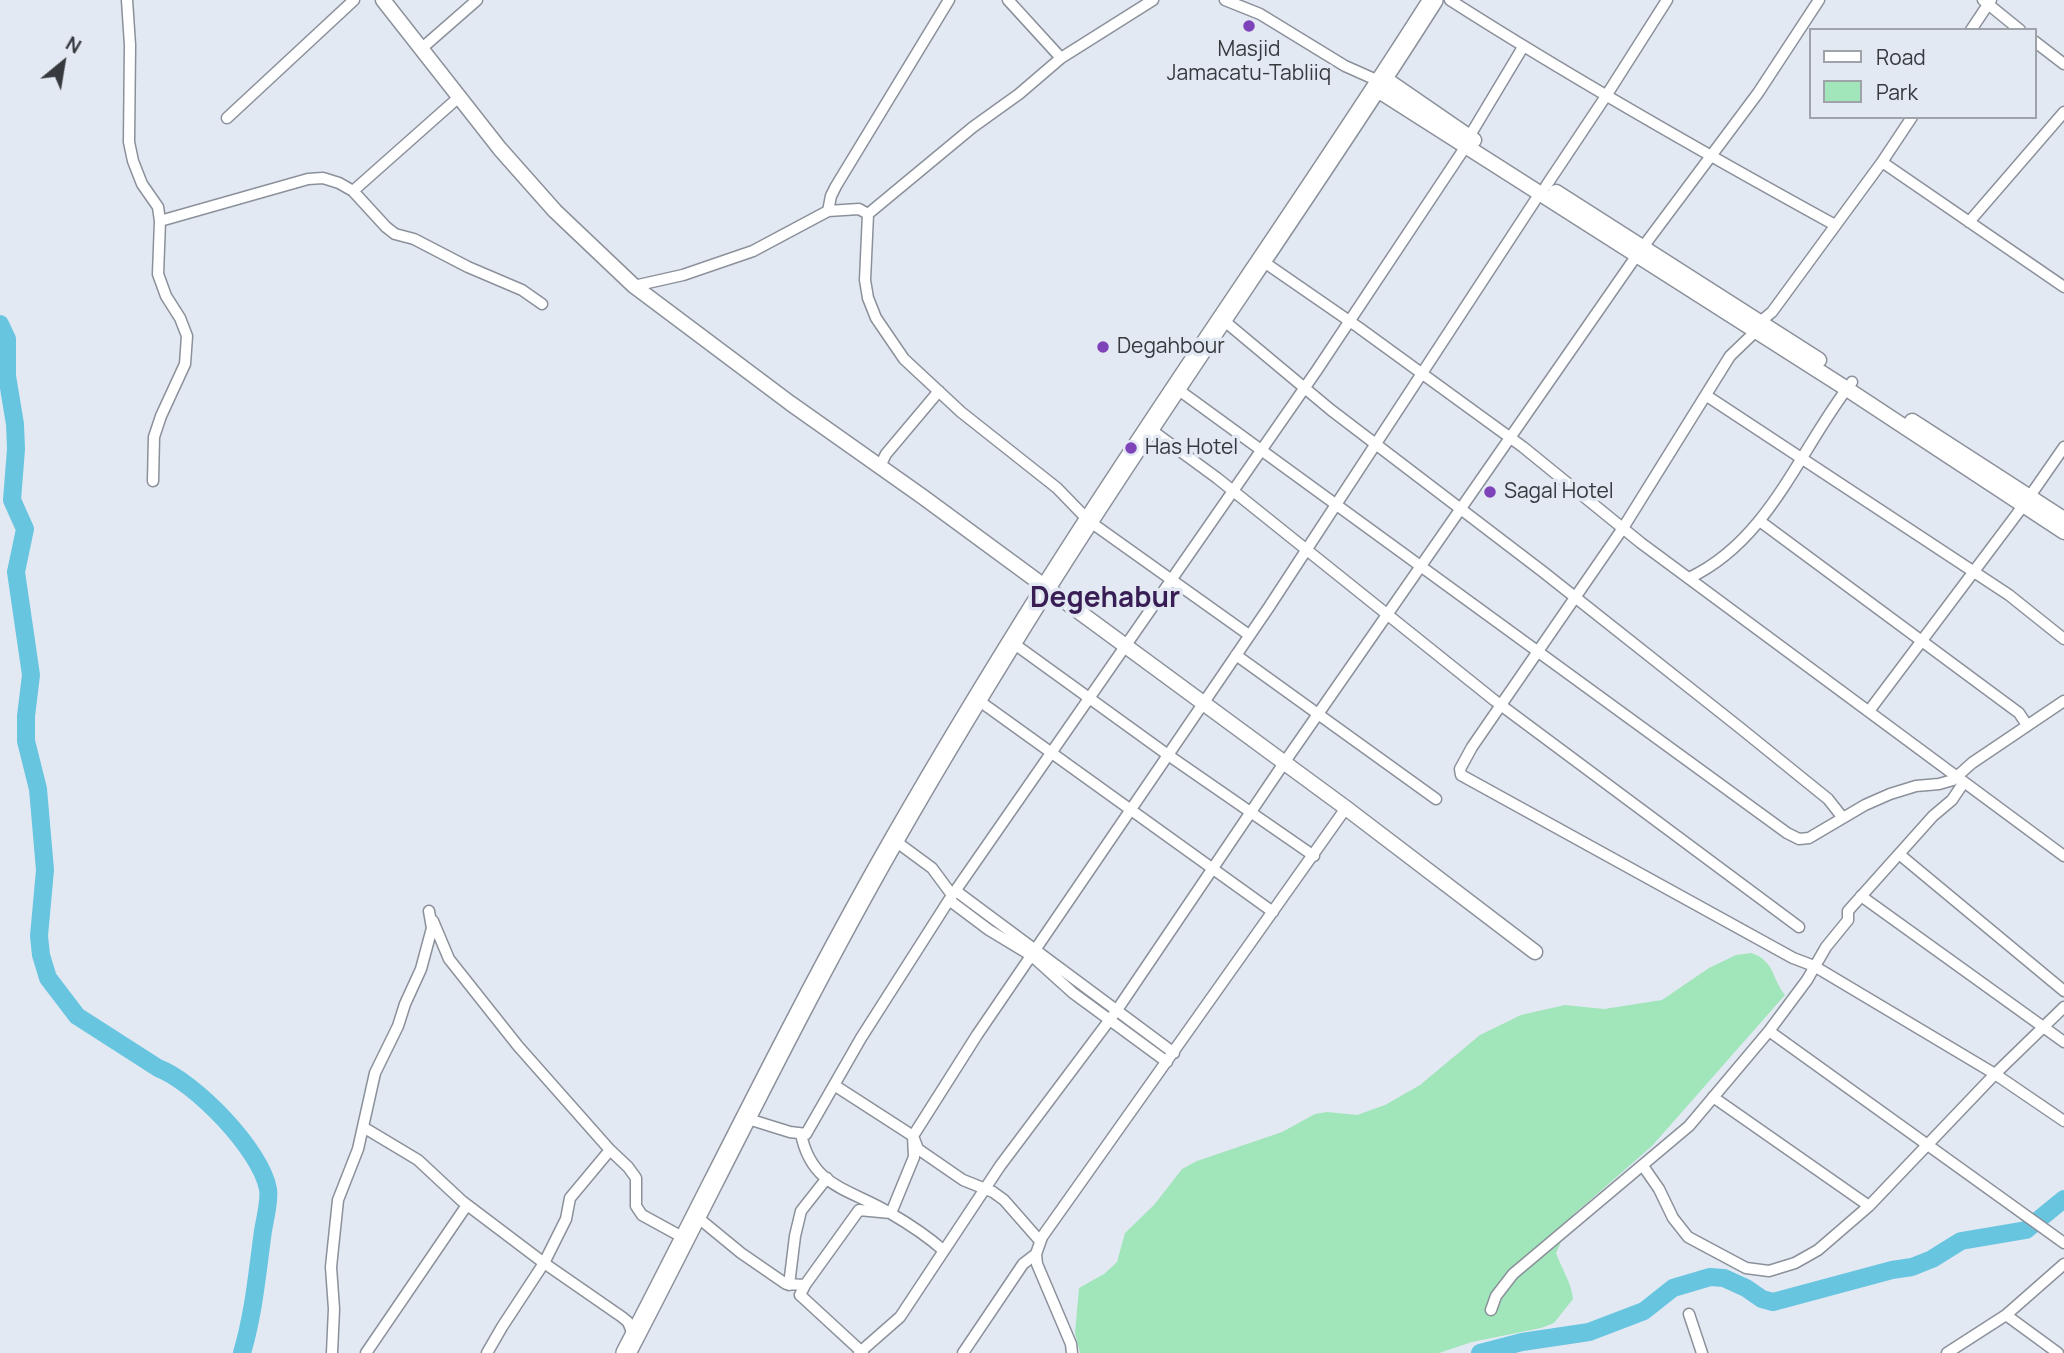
<!DOCTYPE html>
<html>
<head>
<meta charset="utf-8">
<style>
  body { margin:0 }
  #map { position:relative; width:2064px; height:1353px; overflow:hidden; background:#e3e9f3; font-family:Manrope,sans-serif }
  canvas { display:block }
  .legend { position:absolute; left:1809px; top:28px; width:228px; height:91px; box-sizing:border-box; background:#e3e9f3; border:2px solid #9ea3aa; margin:0; padding:9px 12px; list-style:none; font-size:21px; color:#36393d }
  .legend li { display:flex; align-items:center; gap:14px; height:35px }
  .legend b { width:35px; border:2px solid #9ea3aa }
  .north { position:absolute; left:28px; top:28px; width:70px; height:70px; -webkit-text-stroke:5px #e3e9f3; paint-order:stroke; rotate:30deg; font-size:19px; font-weight:700; line-height:28px; text-align:center; color:#36393d }
  .north::after { content:''; display:block; margin:auto; width:24px; height:32px; background:#36393d; clip-path:polygon(50% 0,100% 100%,50% 72%,0 100%) }
</style>
</head>
<body>
<div id="map">
<canvas width="2064" height="1353"></canvas>
<ul class="legend">
<li><b style="height:9px;background:#fff"></b>Road</li>
<li><b style="height:19px;background:#a1e5ba"></b>Park</li>
</ul>
<div class="north">N</div>
</div>
<script>
const ctx = document.querySelector('canvas').getContext('2d');
ctx.lineJoin = 'round';
function paint(path, color) { ctx.fillStyle = color; ctx.fill(path, 'evenodd'); }
function stroke(path, color, width, dash) { ctx.strokeStyle = color; ctx.lineWidth = width; ctx.lineCap = dash ? 'butt' : 'round'; ctx.setLineDash(dash || []); ctx.stroke(path); }
function drawText(font, color, halo, rows, align = 'center') {
  ctx.font = font + ' Manrope,sans-serif'; ctx.lineWidth = 7; ctx.setLineDash([]); ctx.textBaseline = 'middle'; ctx.strokeStyle = halo; ctx.fillStyle = color; for (const [text, x, y, turn = 0] of rows) {
    ctx.save(); ctx.translate(x, y); ctx.rotate((+turn || 0) * Math.PI / 180); ctx.textAlign = isNaN(turn) ? turn : align; if (halo) ctx.strokeText(text, 0, 0); ctx.fillText(text, 0, 0); ctx.restore();
  }
}
paint(new Path2D(`
  M1751 953C1775 961 1771 977 1785 995L1652 1146 1573 1215 1556 1253C1562 1270 1571 1281 1573 1299L1554 1323 1541 1328 1472 1342 1439 1353H1080L1075 1333 1079 1288 1104 1274 1117 1262 1125 1233 1154 1205 1182 1169 1197 1161 1282 1132 1315 1114 1327 1112 1357 1115 1385 1105 1420 1085 1480 1035 1521 1015 1565 1005 1604 1009 1662 1000 1709 968 1736 955Z`), '#a1e5ba');
stroke(new Path2D(`
  M0 324 7 339V376L15 424 16 449 12 500 25 529 16 572 31 675 26 716V741L38 789 45 870 39 936 41 955 48 978 77 1016 158 1068C195 1082 261 1150 268 1189 270 1201 265 1218 263 1231 257 1274 254 1312 242 1353
  M1480 1353 1522 1342 1589 1332 1644 1311 1673 1288 1710 1277 1724 1278 1746 1288 1762 1299 1773 1302 1892 1270 1912 1267 1932 1259 1961 1241 2026 1230 2064 1199`), '#68c5df', 18);
const minor = new Path2D(`
  M127 0 130 45 129 142 133 161 142 184 158 207 160 221 158 274 166 296 180 318 187 336 185 364 161 416 154 437 153 481
  M1008 0 1061 58
  M1225 0 1260 14 1345 66 1381 82
  M1450 0C1575 80 1704 153 1835 225
  M1983 0 2020 30
  M1971 30 1991 0
  M2034 41 2064 64
  M421 49 477 0
  M227 118 354 0
  M1469 137 1523 47
  M1882 162 2064 287
  M1546 186 1606 96 1667 0
  M353 191 459 97
  M828 211 831 196 836 186 949 0
  M868 214 865 280 868 298 876 318 904 359 961 412 1057 488 1089 521 1249 635
  M868 214 973 127 1019 94 1061 58 1153 0
  M160 221 308 179 323 178 339 183 353 191 386 227 395 234 414 239 468 267 522 290 542 304
  M1969 222 2064 112
  M1261 260 1358 327 1523 447 1641 543 2064 856
  M634 286 683 275 753 251 828 211 859 209 868 214
  M1222 319 1331 410 1542 571 1739 727 1828 799 1843 818
  M1760 322 1772 312 1882 162 1912 117
  M1755 332 1730 356 1623 528 1472 747 1460 769 1461 775 1793 958 1814 966 1995 1074 2064 1121
  M1176 388 1787 833 1799 839 1809 838 1865 805 1890 794 1916 786 1939 784 1953 780 1972 763 2064 701
  M1707 396 2009 595 2064 639
  M1150 429 1217 478 1494 700 1799 927
  M880 466 886 454 939 391
  M1761 522 2019 713 2027 725
  M1689 578C1770 540 1800 448 1852 382
  M1013 643 1168 755 1314 856
  M1236 655 1436 799
  M978 700 1273 912
  M1869 711 2023 506 2064 447
  M894 840 932 868 952 895
  M1899 854 2064 991
  M956 891 1174 1053
  M1861 896 2064 1042
  M949 900 989 930 1032 956 1073 993 1167 1062
  M433 921 449 959 518 1046 610 1150 628 1167 636 1178V1206L642 1215 684 1238
  M1769 1031 2064 1243
  M834 1085 913 1136 918 1149 963 1180 993 1192 1004 1200 1040 1241
  M1713 1097 1869 1206
  M745 1118 790 1132 806 1134 861 1038 949 900 1317 370 1466 146
  M363 1127 418 1160 462 1201 544 1263 622 1317 628 1322 634 1337
  M801 1134C812 1188 851 1189 890 1213 909 1224 926 1235 943 1250
  M1643 1166 1659 1189 1673 1218 1688 1237 1746 1268 1769 1271 1795 1263 1818 1250 1869 1206 1995 1074 2064 1007
  M696 1216 741 1253 786 1284 805 1285
  M789 1285 795 1236 801 1211 827 1178
  M1491 1310 1496 1296 1513 1274 1689 1126 1769 1031 1807 980 1826 947 1848 920V911L1933 816 1952 800 1964 782
  M1689 1314 1702 1353
  M2006 1315 2058 1353
  M332 1353 334 1309 331 1267 338 1200 358 1149 375 1073 398 1026 405 1004 421 969 432 928 429 911
  M366 1353 467 1205
  M487 1353 502 1327 544 1263 566 1219 570 1198 610 1150
  M859 1353 900 1317 1000 1166 1117 1010 1284 763 1637 255 1758 93 1819 0
  M863 1353 800 1295 805 1285 859 1210 891 1213 914 1157 913 1136 977 1035 1269 607 1540 193
  M963 1353 1023 1264 1036 1254
  M1072 1353 1071 1344 1037 1264 1036 1254 1042 1237 1346 808
  M1947 1353 2006 1315 2064 1264`);
const tertiary = new Path2D(`
  M383 0 500 149 555 211 634 286 790 403 923 497 1346 808 1535 952
  M1384 78 1474 140
  M1376 89 1847 389 2064 532
  M1556 192 1819 360
  M1912 421 2064 519`);
const trunk = new Path2D(`
  M626 1353C715 1182 798 1008 894 840 942 756 993 672 1045 589 1170 390 1307 199 1433 0`);
stroke(minor, '#8b919a', 13);
stroke(tertiary, '#8b919a', 17);
stroke(trunk, '#8b919a', 22);
stroke(minor, '#fff', 10);
stroke(tertiary, '#fff', 14);
stroke(trunk, '#fff', 19);
for (const [x, y, r, color] of [
  [1249,26,7,"#7e43b9"],
  [1103,347,7,"#7e43b9"],
  [1131,448,7,"#7e43b9"],
  [1490,492,7,"#7e43b9"]
]) { const dot = new Path2D(); dot.arc(x, y, r, 0, 2 * Math.PI); ctx.fillStyle = color; ctx.fill(dot); stroke(dot, '#e3e9f3', 2.5); }
drawText('21px', '#36393d', '#e3e9f3', [
  ["Masjid",1249,50,"center"],
  ["Jamacatu-Tabliiq",1249,74,"center"],
  ["Degahbour",1117,347],
  ["Has Hotel",1145,448],
  ["Sagal Hotel",1504,492]
], 'left');
drawText('bold 28px', '#391d55', '#e3e9f3', [
  ["Degehabur",1105,599]
]);
</script>
</body>
</html>
